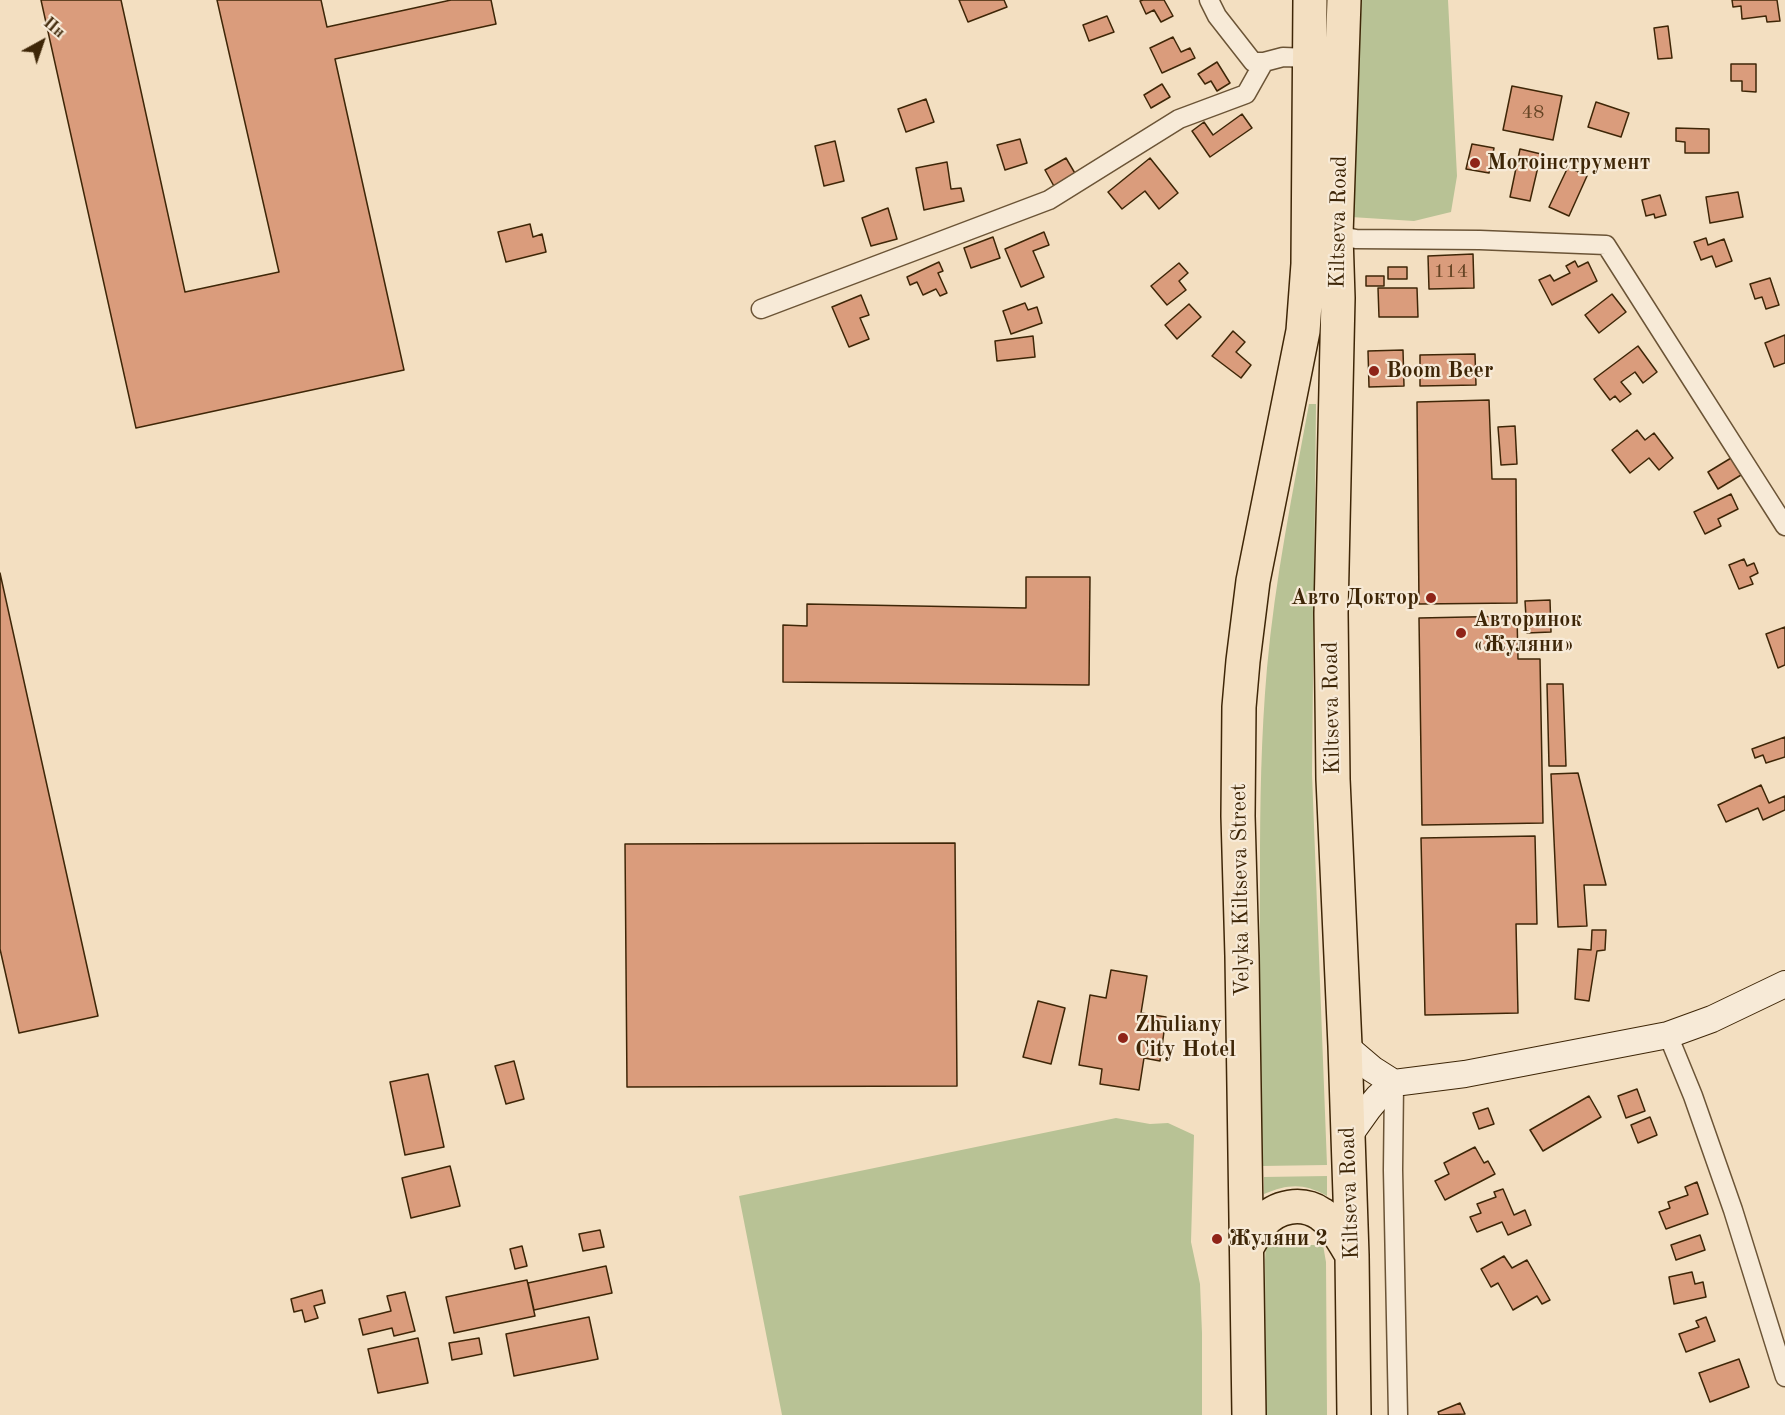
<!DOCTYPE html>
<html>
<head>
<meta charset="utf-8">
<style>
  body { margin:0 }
  #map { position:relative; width:1785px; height:1415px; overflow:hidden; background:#f3dfc1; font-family:"Old Standard TT",serif }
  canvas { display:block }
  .north { position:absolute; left:12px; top:12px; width:60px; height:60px; -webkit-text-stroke:4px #f7ead7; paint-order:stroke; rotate:40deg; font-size:16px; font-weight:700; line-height:24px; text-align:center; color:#3e2607 }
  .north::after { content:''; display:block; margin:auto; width:21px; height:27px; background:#3e2607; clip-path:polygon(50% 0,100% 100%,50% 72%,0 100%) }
</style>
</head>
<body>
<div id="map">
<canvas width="1785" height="1415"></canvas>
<div class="north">Пн</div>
</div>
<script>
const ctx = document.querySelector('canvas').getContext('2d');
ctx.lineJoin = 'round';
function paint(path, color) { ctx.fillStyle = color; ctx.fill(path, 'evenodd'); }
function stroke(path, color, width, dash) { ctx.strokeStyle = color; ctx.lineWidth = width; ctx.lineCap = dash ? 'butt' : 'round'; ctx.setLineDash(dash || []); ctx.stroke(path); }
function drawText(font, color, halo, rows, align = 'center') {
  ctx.font = font + ' "Old Standard TT",serif'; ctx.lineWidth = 4.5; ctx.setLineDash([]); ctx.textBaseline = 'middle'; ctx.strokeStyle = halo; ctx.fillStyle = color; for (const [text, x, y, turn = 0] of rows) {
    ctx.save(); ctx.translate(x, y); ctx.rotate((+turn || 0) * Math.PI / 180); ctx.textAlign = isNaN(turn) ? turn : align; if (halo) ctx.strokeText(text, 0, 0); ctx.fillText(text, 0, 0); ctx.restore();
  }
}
paint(new Path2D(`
  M1357 0H1448L1457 176 1451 212 1414 221 1351 217Z
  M1309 404H1316L1312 774 1327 1165 1262 1166C1260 1068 1259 970 1260 872 1260 804 1261 736 1267 668 1275 579 1293 491 1309 404Z
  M1116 1118 1150 1124 1168 1123 1194 1135 1191 1242 1200 1284 1202 1333V1415H782L739 1196Z
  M1327 1176V1196C1303 1183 1289 1184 1264 1194V1177Z
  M1266 1245H1323L1326 1262 1327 1415H1266L1265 1260Z`), '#b8c295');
const building = new Path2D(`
  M41 0H121L185 292 279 272 217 0H321L327 27 451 0H491L496 24 335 59 404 370 136 428Z
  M959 0H1004L1007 7 968 22Z
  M1143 0H1164L1173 16 1161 22 1154 10 1146 14 1140 1Z
  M1732 0H1777L1780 21 1767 22 1766 16 1742 19 1741 6 1733 7Z
  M1107 16 1114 32 1089 41 1083 25Z
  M1668 26 1672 58 1658 59 1654 28Z
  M1173 37 1181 52 1190 48 1195 58 1162 73 1150 48Z
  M1217 62 1230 83 1217 91 1211 81 1205 84 1198 74Z
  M1731 64H1756V92L1742 91V81H1731Z
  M1162 84 1170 97 1151 108 1144 95Z
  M1512 86 1562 96 1553 140 1503 130Z
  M926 99 934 122 906 132 898 109Z
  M1596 102 1629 113 1621 137 1588 127Z
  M1242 114 1252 128 1210 157 1192 131 1204 122 1213 135Z
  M1676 128 1709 129V153H1685V142L1676 141Z
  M1020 139 1027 163 1005 170 997 145Z
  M835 141 844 181 824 186 815 146Z
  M1472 144 1494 148 1489 173 1466 169Z
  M1520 149 1541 154 1530 201 1510 197Z
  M1066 158 1076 175 1055 188 1045 170Z
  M1150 158 1178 193 1159 209 1145 191 1122 209 1108 192Z
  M947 162 951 189 961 188 964 201 924 210 916 168Z
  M1568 167 1587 176 1569 216 1549 207Z
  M1738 192 1743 217 1710 223 1706 197Z
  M1660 195 1666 215 1655 218 1654 214 1646 216 1642 200Z
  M888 208 897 239 871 246 862 218Z
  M530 224 533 237 542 234 546 252 506 262 498 232Z
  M1044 232 1049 245 1033 251 1044 277 1021 287 1005 249Z
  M993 237 1000 258 971 268 964 248Z
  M1706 238 1708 245 1724 239 1732 261 1716 267 1712 256 1701 260 1694 242Z
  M1473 254 1474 288 1429 289 1428 256Z
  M1575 261 1578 267 1588 262 1597 281 1552 305 1539 280 1550 275 1554 281 1570 273 1566 266Z
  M939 262 943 271 938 273 947 293 940 296 936 289 923 295 917 282 910 285 907 277Z
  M1179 263 1188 273 1179 281 1186 290 1167 305 1151 286Z
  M1388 267H1407V279H1388Z
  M1366 276H1384V286H1366Z
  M1770 278 1779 305 1766 309 1762 297 1755 299 1750 284Z
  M1378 288H1417L1418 317H1379Z
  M1612 294 1626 312 1599 333 1585 315Z
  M861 295 869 315 860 318 869 339 849 347 832 307Z
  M1025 303 1028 310 1037 307 1042 323 1011 334 1003 311Z
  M1189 304 1201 317 1177 339 1165 325Z
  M1233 331 1245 342 1236 352 1251 365 1241 378 1212 356Z
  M1785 335V363L1774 367 1765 343Z
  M1033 336 1035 357 997 361 995 341Z
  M1638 346 1657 372 1643 383 1635 372 1621 382 1631 394 1620 402 1615 396 1610 400 1594 379Z
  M1403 350 1404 386 1369 387 1368 351Z
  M1475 354 1476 385 1420 386V355Z
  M1489 400 1492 479H1516L1517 603 1419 604 1417 402Z
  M1515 426 1517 464 1501 465 1498 427Z
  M1637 430 1645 440 1654 433 1673 458 1659 470 1649 458 1630 473 1612 450Z
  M1736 455 1746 472 1718 489 1708 472Z
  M1731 494 1738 509 1718 519 1721 526 1705 534 1694 512Z
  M1744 559 1747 566 1754 563 1758 573 1750 577 1753 584 1739 589 1729 565Z
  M0 573 98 1016 19 1033 0 949Z
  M1026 577H1090L1089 685 783 682V625L807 626V604L1026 608Z
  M1550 600 1551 632 1527 633 1525 601Z
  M1517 616 1518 659H1540L1543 823 1422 825 1419 618Z
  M1785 627V665L1778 668 1766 634Z
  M1547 684H1563L1566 766H1549Z
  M1785 737V757L1766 763 1763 755 1755 758 1752 749Z
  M1578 773 1606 885H1584L1587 926 1558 927 1551 774Z
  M1761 785 1769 803 1785 796V810L1763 820 1758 808 1726 822 1718 805Z
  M1535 836 1537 924H1516L1518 1013 1425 1015 1421 838Z
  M955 843 957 1086 627 1087 625 844Z
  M1592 930H1606L1605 950 1597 951 1589 1001 1575 999 1578 949 1591 950Z
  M1111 970 1147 976 1141 1013 1166 1017 1160 1061 1144 1058 1139 1090 1100 1084 1102 1069 1079 1065 1090 995 1106 998Z
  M1038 1001 1065 1008 1051 1064 1023 1057Z
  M514 1061 524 1099 506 1104 495 1066Z
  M428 1074 444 1147 405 1155 390 1082Z
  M1637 1089 1645 1111 1626 1118 1618 1096Z
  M1589 1096 1601 1117 1543 1151 1530 1130Z
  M1488 1108 1494 1124 1479 1129 1473 1113Z
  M1650 1117 1657 1135 1638 1143 1631 1125Z
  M1475 1147 1484 1163 1488 1161 1495 1174 1445 1200 1435 1181 1449 1174 1444 1163Z
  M450 1166 460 1206 411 1218 402 1178Z
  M1697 1182 1708 1214 1666 1229 1659 1212 1670 1208 1668 1202 1688 1195 1685 1187Z
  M1503 1189 1514 1215 1525 1210 1531 1225 1508 1235 1502 1222 1477 1232 1470 1217 1481 1213 1477 1204 1496 1197 1494 1192Z
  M600 1230 604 1247 583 1251 579 1234Z
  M1700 1235 1705 1250 1676 1260 1671 1245Z
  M522 1246 527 1266 515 1269 510 1249Z
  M1504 1256 1512 1268 1527 1260 1550 1300 1542 1304 1537 1296 1513 1310 1498 1283 1491 1287 1481 1269Z
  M606 1266 612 1293 534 1310 528 1283Z
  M1692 1272 1695 1284 1703 1282 1706 1297 1674 1304 1669 1277Z
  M527 1280 535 1316 454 1333 446 1297Z
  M322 1290 325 1303 314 1306 318 1318 305 1322 302 1310 294 1312 291 1299Z
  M405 1292 415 1331 394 1336 392 1328 363 1335 359 1319 391 1311 387 1296Z
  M589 1317 598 1359 514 1376 506 1334Z
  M1706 1317 1715 1341 1686 1352 1679 1334 1699 1327 1696 1321Z
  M418 1338 428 1383 378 1393 368 1349Z
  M479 1338 482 1354 452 1360 449 1343Z
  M1739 1359 1749 1387 1710 1402 1699 1373Z
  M1460 1403 1465 1414 1439 1415 1438 1412Z`);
paint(building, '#da9c7c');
stroke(building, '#3e2607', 1.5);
const street = new Path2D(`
  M1209 0 1217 16 1253 62H1264L1283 57 1310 58
  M1336 235 1356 239 1480 240 1606 245 1785 526
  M761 309 1049 200 1179 119 1246 94 1264 62
  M1668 1035 1693 1096 1733 1210 1785 1377
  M1394 1083 1393 1170 1398 1415`);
const secondary = new Path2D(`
  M1345 1046 1372 1069 1394 1083
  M1348 1137 1368 1109 1378 1097 1394 1083 1465 1074 1668 1035 1712 1019 1785 984`);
const highway = new Path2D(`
  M1344 0 1336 235 1338 298 1331 613 1333 779 1345 1046 1352 1255 1354 1415
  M1247 1247C1252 1239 1256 1230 1262 1223 1276 1206 1302 1201 1321 1214 1335 1223 1343 1241 1352 1255
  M1249 1415 1242 956 1238 816 1239 707 1243 661 1253 581 1303 331 1308 264 1310 0`);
stroke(street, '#6b5436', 21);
stroke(secondary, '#3e2607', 28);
stroke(highway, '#3e2607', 36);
stroke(street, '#f7ead7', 18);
stroke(secondary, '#f7ead7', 26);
stroke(highway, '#f3dfc1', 33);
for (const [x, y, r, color] of [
  [1475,163,6,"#8f2418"],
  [1374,371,6,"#8f2418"],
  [1431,598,6,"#8f2418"],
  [1461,633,6,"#8f2418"],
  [1123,1038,6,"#8f2418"],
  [1217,1239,6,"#8f2418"]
]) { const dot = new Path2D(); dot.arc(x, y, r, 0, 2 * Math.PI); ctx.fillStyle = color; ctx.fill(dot); stroke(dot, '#f7ead7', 2); }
drawText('20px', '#654424', null, [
  ["48",1533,113],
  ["114",1451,272]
]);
drawText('bold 22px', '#3e2607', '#f7ead7', [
  ["Мотоінструмент",1487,163],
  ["Boom Beer",1386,371],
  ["Авто Доктор",1419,598,"right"],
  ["Авторинок",1473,620],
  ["«Жуляни»",1473,645],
  ["Zhuliany",1135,1025],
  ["City Hotel",1135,1050],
  ["Жуляни 2",1229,1239]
], 'left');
drawText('22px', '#3e2607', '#f7ead7', [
  ["Kiltseva Road",1339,222,-89],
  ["Kiltseva Road",1332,708,-91],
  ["Velyka Kiltseva Street",1241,890,-91],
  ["Kiltseva Road",1350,1193,-92]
]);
</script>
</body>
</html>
